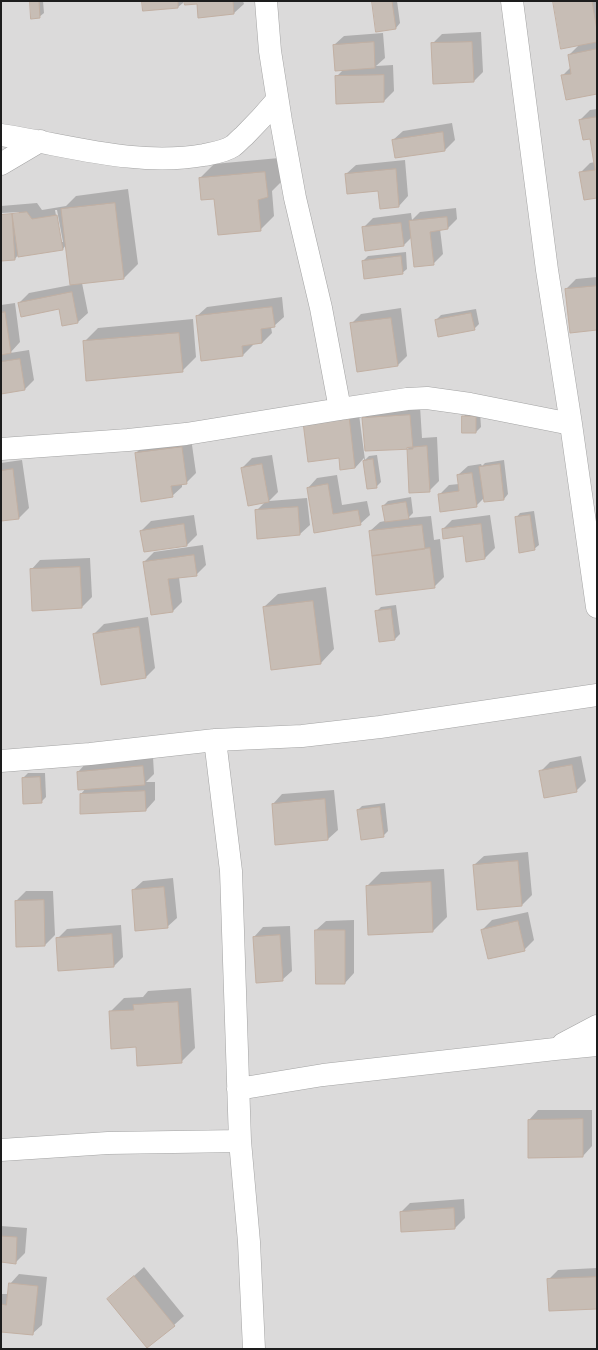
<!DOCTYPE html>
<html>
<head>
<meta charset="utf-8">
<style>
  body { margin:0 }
  #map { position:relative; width:598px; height:1350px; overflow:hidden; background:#efebe2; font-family:"PT Sans",sans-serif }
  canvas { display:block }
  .frame { position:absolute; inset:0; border:2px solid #1d1d1d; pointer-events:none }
</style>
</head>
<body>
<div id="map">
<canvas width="598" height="1350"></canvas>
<div class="frame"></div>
</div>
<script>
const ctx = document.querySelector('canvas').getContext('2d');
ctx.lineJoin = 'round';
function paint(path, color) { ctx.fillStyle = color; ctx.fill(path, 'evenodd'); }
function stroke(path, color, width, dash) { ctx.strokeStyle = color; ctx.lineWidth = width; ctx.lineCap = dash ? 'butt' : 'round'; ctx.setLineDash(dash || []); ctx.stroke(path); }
paint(new Path2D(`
  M1 1H597V1349H1Z`), '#dbdada');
paint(new Path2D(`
  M31 1H43L44 13 39 17Z
  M143 1H183V3L178 7Z
  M185 1H243L244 4 234 13 199 17 197 3Z
  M373 1H397L400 23 396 28Z
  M554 1H597V93L562 76 571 67 569 55 579 45Z
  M481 32 483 72 474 81 432 44 442 34Z
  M383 33 385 58 376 66 393 65 394 91 384 101 336 77 343 70 334 45 344 36Z
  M597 109V197L580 173 590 163 595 162 590 138 580 120 590 110Z
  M452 123 455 140 445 150 396 157 393 140 403 131Z
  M279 158 281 182 272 191 274 216 260 230 215 198 200 178 214 164Z
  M405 160 408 196 399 206 379 190 346 174 356 165Z
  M128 189 138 264 124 278 82 283 88 313 78 322 63 325 60 308 19 303 29 293 71 285 66 245 63 249 18 255 15 259 1 260V215L19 214V212L1 213V206L37 203 42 210 66 206 76 196ZM55 210H57L63 242H61Z
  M456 208 457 219 448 228 440 229 443 254 433 264 412 237 404 245 363 228 373 218 411 213 412 220 420 212Z
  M406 252 407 269 402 273 363 261 368 256Z
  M597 277V329L566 289 576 279Z
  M282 297 284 317 274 326 271 327 272 333 262 343 252 344 253 345 243 355 197 316 207 307Z
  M15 303 20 342 10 353 29 350 34 380 25 389 1 393V305Z
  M401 308 407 356 398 365 351 324 361 314Z
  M476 309 479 324 474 329 436 320 441 315Z
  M193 319 196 357 182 371 84 342 98 328Z
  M420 406 422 438 437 437 439 481 429 491 408 448 363 419 373 409Z
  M358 407 365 460 369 456 377 455 381 482 376 487 367 488 364 458 355 468 340 457 309 461Z
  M468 412H480L481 427 476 432 463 417Z
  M191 438 196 473 186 483H182V487L172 496 136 453 145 444Z
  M272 455 278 492 269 501 307 498 310 525 300 534 256 511 265 502 242 468 252 458Z
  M22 460 29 508 19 518 1 520V463Z
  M504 460 508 494 504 499 484 498 476 506 439 495 449 485 459 484 458 475 468 466 481 464 482 466 485 463Z
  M337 475 342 505 367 501 370 515 360 524 315 532 308 488 317 478Z
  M411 497 413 513 408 518 431 516 434 540 440 539 444 577 434 587 370 531 380 522 385 521 383 506 388 501Z
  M534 511 539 545 534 549 516 518 520 513Z
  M194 515 197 535 187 545 144 551 141 531 151 521Z
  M490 515 495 548 485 558 467 560 464 535 443 529 452 520Z
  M203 545 206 565 196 575 179 577 182 602 173 611 144 562 154 552Z
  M90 558 92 597 82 607 31 570 40 560Z
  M326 587 334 649 321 663 264 607 278 594Z
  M396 605 400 634 395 639 376 612 381 607Z
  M148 617 155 668 146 677 94 634 104 624Z
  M581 756 586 781 576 791 540 772 550 762Z
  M153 757 154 774 146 782H155V800L146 810 81 813V794L86 788 79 789 78 772 87 762Z
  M28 773H45L46 797 41 802 23 778Z
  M334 790 338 830 328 839 273 804 282 794Z
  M385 803 388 831 383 836 358 810 362 806Z
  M528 852 532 895 522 905 474 865 484 856Z
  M444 869 447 917 433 931 367 886 381 872Z
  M173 878 177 918 167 927 133 890 143 881Z
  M26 891H53L55 935 45 945 17 946 16 901Z
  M528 912 534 940 524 950 482 930 492 920Z
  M354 920V973L345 983 316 930 326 921Z
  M121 925 123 957 114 966 57 939 67 929Z
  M290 926 292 971 282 980 254 937 263 927Z
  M191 988 195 1048 181 1062 137 1046 110 1012 124 998 143 997 148 991Z
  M538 1110H592V1146L583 1156 529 1157V1120Z
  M464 1199 465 1218 455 1228 401 1212 410 1203Z
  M1 1226 27 1228 25 1253 15 1263 1 1261Z
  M144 1267 184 1316 174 1325 108 1299Z
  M597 1268V1308L550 1310 548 1280 558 1270Z
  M19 1274 47 1277 42 1325 32 1334 1 1331V1294H8L10 1284Z`), '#0003');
const building = new Path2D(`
  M30 1H39L40 18 31 19Z
  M142 1H178V8L143 11Z
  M184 1H233L234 14 198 18 197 4 185 5Z
  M372 1H392L396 29 376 32Z
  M553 1H592L597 30V42L561 49Z
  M374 42 375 68 335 71 333 45Z
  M472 42 474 82 433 84 431 43Z
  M597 49V94L566 100 561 75 571 74 568 55Z
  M384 75V102L336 104 335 76Z
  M597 117V198L584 200 579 172 595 170 590 139 583 140 579 120Z
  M443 132 445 151 395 158 392 140Z
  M396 169 399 207 380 209 378 191 347 194 345 174Z
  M265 172 268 197 258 200 261 231 218 235 214 199 201 200 199 178Z
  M115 203 124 279 70 285 61 209Z
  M27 212 32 219 57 215 63 250 18 257 12 214Z
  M12 214 15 260 1 261V215Z
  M447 217 448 229 430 232 434 265 414 267 409 221Z
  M401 223 404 246 365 251 362 227Z
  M401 256 403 274 364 279 362 261Z
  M597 286V330L570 333 565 289Z
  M72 292 78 323 62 326 59 309 21 317 18 303Z
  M272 307 275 327 261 329 262 343 242 346 243 356 201 361 196 316Z
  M5 312 11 353 1 355V313Z
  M471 313 475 330 438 337 435 320Z
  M391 318 398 366 357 372 350 323Z
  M179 333 183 372 86 381 83 341Z
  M20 359 25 390 1 394V362Z
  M410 415 413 449 365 451 362 418Z
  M349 416 355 468 340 470 339 458 308 462 303 422Z
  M462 416H476V433H462Z
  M427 446 430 492 409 493 407 448Z
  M182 447 187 484 171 486 173 497 141 502 135 453Z
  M373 459 377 488 367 489 363 461Z
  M262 464 269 502 248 506 241 468Z
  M500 464 504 500 484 502 479 467Z
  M13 469 19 519 1 521V471Z
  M472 473 477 507 440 512 438 494 459 491 457 475Z
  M328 484 333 514 358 510 361 525 314 533 307 488Z
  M406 502 409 519 385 522 382 506Z
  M298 507 300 535 257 539 255 510Z
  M530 515 535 550 519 553 515 517Z
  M184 524 187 546 144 552 140 531Z
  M481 524 485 559 466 562 463 536 443 539 442 529Z
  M422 525 425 549 372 556 369 531Z
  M430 548 435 588 376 595 372 556Z
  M194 555 197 576 168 579 173 612 151 615 143 562Z
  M80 567 82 608 32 611 30 569Z
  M313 601 321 664 271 670 263 607Z
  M391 609 395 640 379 642 375 611Z
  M139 627 146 678 101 685 93 634Z
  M572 765 577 792 544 798 539 771Z
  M143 766 145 785 78 790 77 772Z
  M40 777 42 803 23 804 22 778Z
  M145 791 146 811 80 814V794Z
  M325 799 328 840 275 845 272 804Z
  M380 807 384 837 361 840 357 810Z
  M518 861 522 906 477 910 473 865Z
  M431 882 433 932 368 935 366 886Z
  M164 887 168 928 135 931 132 890Z
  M44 900 45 946 16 947 15 901Z
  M518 921 525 951 488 959 481 930Z
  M315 930H345V984H316Z
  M112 934 114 967 58 971 56 938Z
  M280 935 283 981 256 983 253 937Z
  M178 1002 182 1063 137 1066 136 1047 111 1049 109 1011 134 1010 133 1005Z
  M583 1119V1157L528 1158V1120Z
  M454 1208 455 1229 401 1232 400 1212Z
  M1 1236 17 1237 16 1264 1 1262Z
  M134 1276 175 1326 147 1348 107 1299Z
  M596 1277 597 1309 549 1311 547 1279Z
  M9 1283 38 1286 33 1335 1 1332V1304L6 1305Z`);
paint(building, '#c7bdb5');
stroke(building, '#c2b0a3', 1);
const minor = new Path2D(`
  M266 1 270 51 281 121 295 198 321 308 340 409
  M512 1 547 270 571 424 597 607
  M1 135C68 145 136 167 204 155 213 153 224 152 233 146 237 143 240 139 244 136 256 124 267 112 277 100
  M1 164 40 141
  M1 449 128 440 186 434 340 409 407 399 427 398 470 404 571 424
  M215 740 231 871 240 1141 249 1242 254 1349
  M1 761 90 754 215 740 302 736 380 727 597 695
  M563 1044 597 1026
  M238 1089 323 1075 555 1049 597 1045
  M1 1150 108 1143 240 1141`);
stroke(minor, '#a4a4a4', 23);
stroke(minor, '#fff', 22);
</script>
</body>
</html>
